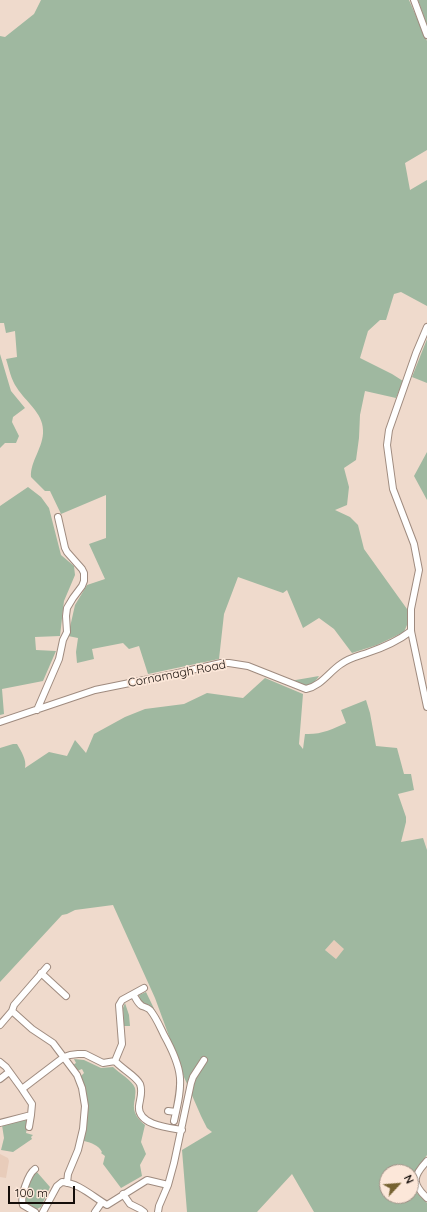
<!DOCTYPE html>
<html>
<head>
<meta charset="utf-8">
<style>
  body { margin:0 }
  #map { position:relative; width:427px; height:1212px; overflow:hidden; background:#efdacc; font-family:Quicksand,sans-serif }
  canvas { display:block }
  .north { position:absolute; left:379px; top:1164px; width:40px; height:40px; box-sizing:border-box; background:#fce7d9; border:1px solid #9f9086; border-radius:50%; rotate:64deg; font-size:11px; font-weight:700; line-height:16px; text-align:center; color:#140d09 }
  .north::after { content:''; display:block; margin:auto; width:14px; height:18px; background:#766231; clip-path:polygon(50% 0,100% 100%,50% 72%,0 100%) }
  .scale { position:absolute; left:8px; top:1186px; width:67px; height:18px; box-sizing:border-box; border:2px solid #140d09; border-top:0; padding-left:5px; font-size:12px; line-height:14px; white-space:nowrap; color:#140d09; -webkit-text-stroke:3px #fce7d9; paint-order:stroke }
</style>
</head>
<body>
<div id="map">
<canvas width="427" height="1212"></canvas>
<div class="north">N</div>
<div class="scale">100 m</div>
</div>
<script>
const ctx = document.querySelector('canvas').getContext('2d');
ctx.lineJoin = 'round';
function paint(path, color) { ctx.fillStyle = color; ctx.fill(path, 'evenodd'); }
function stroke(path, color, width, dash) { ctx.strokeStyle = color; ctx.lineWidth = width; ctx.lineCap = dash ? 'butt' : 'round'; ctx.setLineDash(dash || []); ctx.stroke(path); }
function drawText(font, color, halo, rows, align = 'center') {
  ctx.font = font + ' Quicksand,sans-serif'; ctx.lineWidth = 3.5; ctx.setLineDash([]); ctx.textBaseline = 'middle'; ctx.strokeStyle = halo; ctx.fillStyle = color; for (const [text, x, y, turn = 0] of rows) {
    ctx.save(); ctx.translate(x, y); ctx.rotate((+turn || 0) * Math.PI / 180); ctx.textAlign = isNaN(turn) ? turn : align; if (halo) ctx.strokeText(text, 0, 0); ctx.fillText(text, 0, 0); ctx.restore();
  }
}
paint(new Path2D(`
  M334 940 345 949 336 959 325 950Z
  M0 1154 8 1158 9 1161 6 1178 0 1177Z`), '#e8ccba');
paint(new Path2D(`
  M41 0H409L427 41V150L405 163 410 190 427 180V306L401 292 394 294 386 320H380L368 331 360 358 392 374 403 381 396 398 365 391 360 415 359 438 356 460 344 468 349 487 347 505 335 510 350 517 358 525 364 549 407 609V625L404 632 377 645 352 653 334 629 319 618 303 628 287 590 283 593 238 577 224 614 219 659 148 674 139 646 129 649 123 643 92 649 94 659 77 663 76 652 78 638 68 636 75 605 87 585 105 579 89 544 106 538V495L61 514 50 491H45L31 477C30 461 44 447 43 430 43 413 25 401 17 388 11 380 9 368 6 359L17 357 15 331 6 333 4 323H0V36L5 37 34 14Z
  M418 0H427V25Z
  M427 339V383L412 377Z
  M0 354 11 391 25 408 13 417 12 422 19 436 16 443H5L0 448Z
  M427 452V500L414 476Z
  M28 487 41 497 49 508 61 555 74 566 75 575 64 601 60 636 35 637 36 650 56 651 43 681 2 689 4 714 0 715V506Z
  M319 676C310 690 303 685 290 681Z
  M265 678 303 694 299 744 303 749 305 734C320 735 333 729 346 723L341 710 366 700 370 713 376 746 397 748 404 774H411L414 790 398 794 406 817V822L401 842 423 838 427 850V1155L411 1177 414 1190 427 1203V1212H314L292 1174 257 1212H187L182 1150 212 1132 207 1128 201 1116 184 1077 155 998 113 905 75 910 67 914 62 915 0 982V748L13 744H17C21 751 27 760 25 768L49 752 67 756 75 740 86 753 94 734 125 717 145 709 184 704 207 693 243 698ZM334 940 344 949 336 959 325 950ZM387 1172H411V1196H387Z
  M146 992 161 1023H160C153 1016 140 1006 139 995Z
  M125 1003 129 1015 130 1026H124L123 1008Z
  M74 1059 84 1060 101 1068 113 1067C119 1073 132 1080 135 1088 136 1092 135 1094 135 1098 132 1110 135 1117 145 1125L141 1142 146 1154 140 1165 142 1176 121 1188 103 1164 105 1156 101 1153 102 1152C98 1145 92 1143 84 1141 88 1118 88 1098 80 1077L84 1073 82 1069 77 1071 73 1065 76 1063Z
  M25 1119 28 1124 26 1133 33 1135 31 1137 32 1139 13 1152 1 1150 4 1138 2 1125Z
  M36 1171 50 1187 41 1207 37 1209 24 1201 29 1182Z`), '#9fb8a0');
const minor = new Path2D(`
  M414 0 427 35
  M427 327 416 353 389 430 387 445 393 489 414 544 419 570 411 609V631L427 707
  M37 710 59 659 63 640 67 632 66 616 67 608 73 598 82 586 84 581V573L82 569 67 552 65 548 58 517
  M0 722 95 690 174 674 221 663H229L248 666 306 689C321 686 329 672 341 664 349 658 358 656 367 653 382 648 398 641 411 631
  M41 973 66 996
  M133 994 144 988
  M12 1011 14 1005 47 967
  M0 1025 12 1011 32 1029 53 1043 77 1075 82 1088 85 1106 83 1129 78 1150 68 1174 67 1183
  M0 1062 6 1067 22 1089
  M0 1079 9 1072
  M168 1111 176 1112
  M174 1121C183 1082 184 1071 164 1035 160 1027 156 1017 150 1010 148 1008 145 1007 142 1006 137 1003 136 998 133 994L122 1000 119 1005 122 1044 115 1061C122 1069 136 1076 140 1084 143 1092 140 1098 139 1106 137 1125 169 1128 182 1130
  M0 1123 31 1115 32 1104 22 1089 64 1057 70 1055 78 1054H85L103 1063 115 1061
  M29 1127 31 1115
  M427 1161C413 1176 411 1183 427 1198
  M123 1194 130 1204 140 1209 144 1212
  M35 1212 23 1205C20 1197 28 1174 35 1169
  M43 1212 57 1186 62 1182C79 1183 93 1197 107 1205L147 1180 168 1185
  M95 1212 102 1202
  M158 1212 159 1206 168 1185 174 1163 191 1083 193 1077 204 1060`);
stroke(minor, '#9f8b7f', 8);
stroke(minor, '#fff', 6);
drawText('12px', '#140d09', '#fce7d9', [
  ["Cornamagh Road",177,674,-11]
]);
</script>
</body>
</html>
